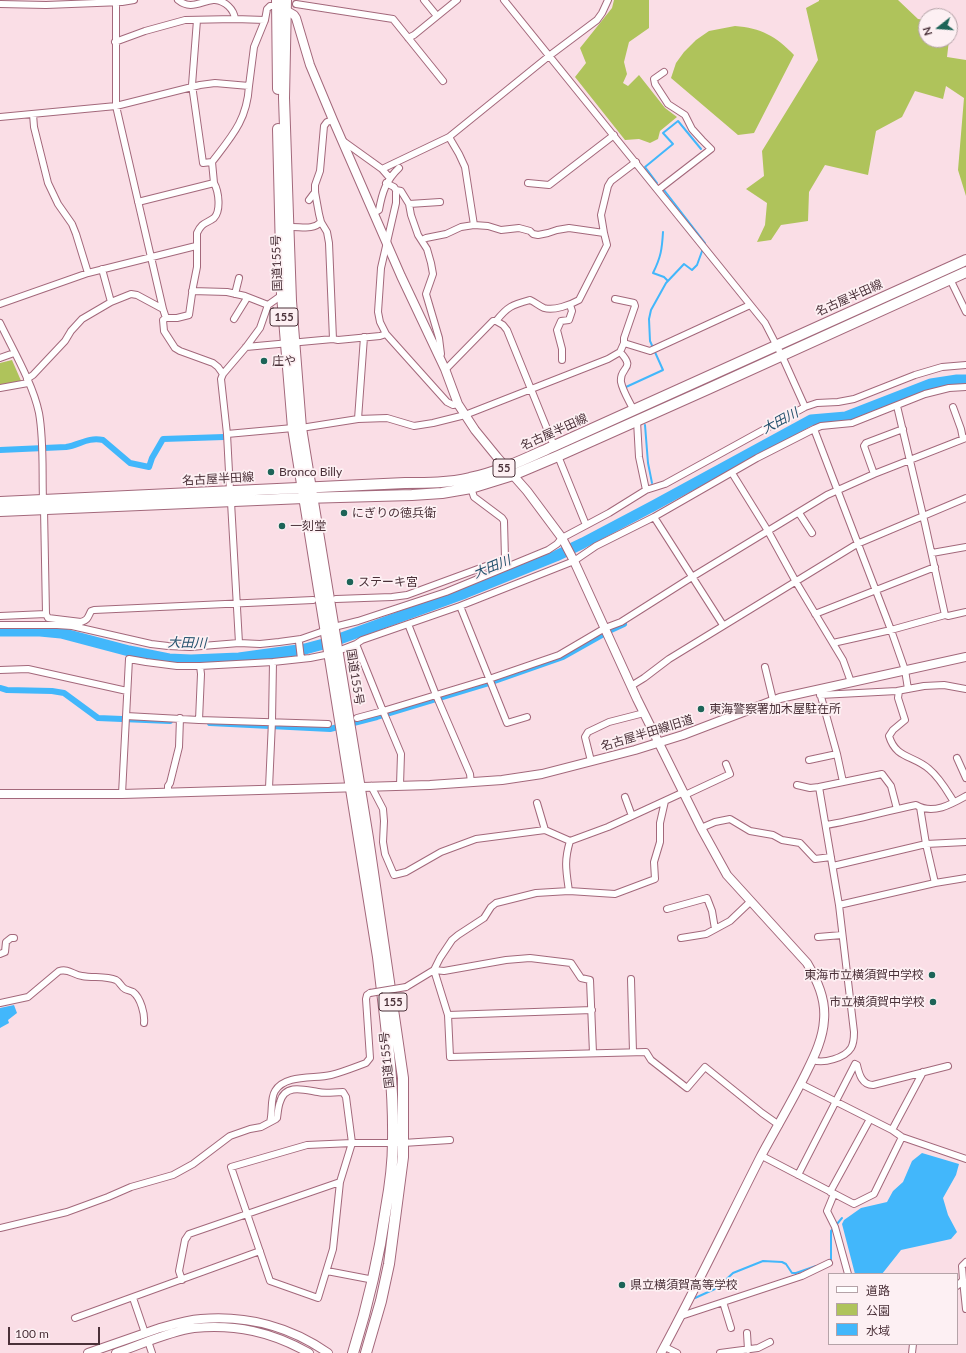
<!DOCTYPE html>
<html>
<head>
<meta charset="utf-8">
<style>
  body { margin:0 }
  #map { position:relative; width:966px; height:1353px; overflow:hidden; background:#fadee6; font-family:Lato,"Noto Sans JP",sans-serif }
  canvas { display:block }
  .legend { position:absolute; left:828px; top:1273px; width:130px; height:72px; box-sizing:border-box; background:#fdf0f3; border:1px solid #b5a3a8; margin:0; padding:5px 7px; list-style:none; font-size:12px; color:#4a3038 }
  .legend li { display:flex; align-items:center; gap:8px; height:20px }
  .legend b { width:20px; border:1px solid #b5a3a8 }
  .north { position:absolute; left:918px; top:8px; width:40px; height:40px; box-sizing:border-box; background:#fdf0f3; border:1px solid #b5a3a8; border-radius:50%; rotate:253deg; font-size:11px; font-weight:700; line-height:16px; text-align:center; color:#4a3038 }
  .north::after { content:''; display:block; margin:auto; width:14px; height:18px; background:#1d6458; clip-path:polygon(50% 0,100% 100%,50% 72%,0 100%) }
  .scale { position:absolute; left:8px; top:1327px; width:92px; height:18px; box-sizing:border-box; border:2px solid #4a3038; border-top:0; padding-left:5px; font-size:12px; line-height:14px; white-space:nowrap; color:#4a3038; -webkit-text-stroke:3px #fdf0f3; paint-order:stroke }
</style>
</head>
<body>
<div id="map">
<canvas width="966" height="1353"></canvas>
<ul class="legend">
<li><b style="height:5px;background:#fff"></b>道路</li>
<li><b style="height:11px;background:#afc35b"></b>公園</li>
<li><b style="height:11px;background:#42b7fb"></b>水域</li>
</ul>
<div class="north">N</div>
<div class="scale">100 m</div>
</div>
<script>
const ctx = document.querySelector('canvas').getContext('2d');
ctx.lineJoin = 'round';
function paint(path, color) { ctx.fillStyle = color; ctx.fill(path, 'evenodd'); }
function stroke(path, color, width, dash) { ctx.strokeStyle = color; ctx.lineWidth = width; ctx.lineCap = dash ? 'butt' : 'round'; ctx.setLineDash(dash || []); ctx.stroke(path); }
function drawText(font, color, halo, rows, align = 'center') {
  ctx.font = font + ' Lato,"Noto Sans JP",sans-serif'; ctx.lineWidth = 3.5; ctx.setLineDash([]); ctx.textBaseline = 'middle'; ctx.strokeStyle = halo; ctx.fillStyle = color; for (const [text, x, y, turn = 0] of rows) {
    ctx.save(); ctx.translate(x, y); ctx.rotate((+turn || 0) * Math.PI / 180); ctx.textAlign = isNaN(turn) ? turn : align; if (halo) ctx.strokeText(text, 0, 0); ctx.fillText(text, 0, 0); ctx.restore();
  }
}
paint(new Path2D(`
  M614 0H649V28L629 42 624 62 627 74 623 83 628 86 639 75 665 108 677 117 660 131 658 139 650 143 639 139 625 140 575 77 586 63 580 48 612 8Z
  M819 0H898L918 19 926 20V40H949L947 57 966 60V196L958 170 964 98 946 86 943 99 915 91 902 117 876 131 868 175 825 165 809 192 808 221 781 225 771 240 757 242 765 225 767 203 746 189 764 176 762 151 818 60 806 8 819 1Z
  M735 26C761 28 776 36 794 55L754 133 738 135 671 78 676 63 684 52 696 40 709 31Z
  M12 360 22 383 0 387V363Z`), '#afc35b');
paint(new Path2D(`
  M14 1005 17 1013 8 1020 9 1023 0 1028V1008Z
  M922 1153 959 1164 956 1175 943 1198 948 1215 957 1232 951 1239 901 1250 882 1274H855L842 1224 844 1220 861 1208 887 1202 893 1191 903 1182 912 1161Z`), '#42b7fb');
stroke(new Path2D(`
  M657 183 645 167 673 144 663 133 678 121 701 149
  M663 232C662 249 661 257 653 273L664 277 668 281
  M626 387 663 370 650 341 649 319 651 310 666 283 684 264 692 270 697 265 705 243 664 190
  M645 425 648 463 652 483
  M830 1261 831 1260V1231L842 1218
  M695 1298 717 1288 733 1273 763 1261 782 1262 786 1264 792 1273H796L816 1266`), '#42b7fb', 2);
stroke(new Path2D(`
  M0 450 66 447C80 445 87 437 103 440L130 463 149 467 152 458 163 439 224 437
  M0 688 7 690 52 691 64 693 98 718 170 721
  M210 723 330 729 377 717 486 684 563 657 611 630 624 624`), '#42b7fb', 6);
stroke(new Path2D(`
  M0 631H40L61 633 129 651 169 659 191 660 239 658 305 649 331 642 465 593 556 556 583 543 653 506 811 420 846 417 931 384 957 380H966`), '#42b7fb', 11);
const minor = new Path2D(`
  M116 0V106L163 309
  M178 0C190 10 200 2 213 0
  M215 0C225 1 234 9 235 19L265 20
  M424 0 437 16
  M504 0 765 323 782 356 805 407
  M0 4 46 5 122 2 134 0
  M296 4 393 19 443 81
  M408 38 414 35 457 0
  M115 42 145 31 185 20 235 19
  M33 114 34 127 48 183 58 204 72 224 76 234 88 273
  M0 117 116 106 200 85 215 83 249 86 254 47 265 20 267 9 270 6H276
  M333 120 327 122 324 126 320 171 315 185V192L319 214 321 222 327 232 329 243 333 339
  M449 137 459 154 465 167 474 225
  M343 141 382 169 389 177
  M212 162C232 136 247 120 249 86
  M382 169 449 137 549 56 597 20 602 13 608 0
  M386 183 394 187 396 190 401 191 409 204 411 215 418 235 427 249 431 263 433 274 426 294 439 338 441 354 439 357
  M528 183 549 185 614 135
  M396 190V203L381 268 378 312 380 322 386 334 447 402 453 405 458 404
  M658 190 711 149 702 140 692 129 685 115 668 104 655 84 654 79 664 72
  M309 200 315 192
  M138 202 214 183 212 162 203 163 192 85 197 20
  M409 204 440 202
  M374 213 379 210C382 193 386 180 399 168
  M289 227C300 226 312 231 321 222
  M604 233 601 215 608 186 611 181 636 162
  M422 240 426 238 446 234 461 227 474 225 488 226 501 230 519 228 530 231 533 234 538 235 548 233 557 230 569 228 604 233 607 245 579 300C570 305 554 311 544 308 539 306 535 302 530 300 512 305 508 306 496 321H493L448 367 445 369
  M102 269 111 302
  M950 279 966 312
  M192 291 227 292 245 296 268 305
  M235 294 239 278
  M615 299 634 303 635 306 624 338V343
  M0 304 88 273 196 246
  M166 318 163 320 164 331 175 348 180 351 213 363 218 367 223 374
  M234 319 247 298
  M496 321 503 325 507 330 554 446
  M0 323C13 350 33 384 39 413 44 441 42 471 43 500L44 509 46 614 48 618 81 622C88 620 88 617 91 611L94 610 313 600
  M246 347 333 339 338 340 380 336 386 334
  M0 358 14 353
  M562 360V349L557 330 561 321 569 320 572 311 570 305
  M27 379 33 375 65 341 71 331 82 319 111 302 131 294 137 295 163 309 166 318H177L189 315 193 287 197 267V233C202 222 206 224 214 218 221 211 219 192 214 183
  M0 388 28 383
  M897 406 925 524 945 615
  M953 407 961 429 963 439
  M634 411C630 402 623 392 621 382 619 366 637 370 620 352L624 343 650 351 750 305
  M358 419 364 337
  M637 421 639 457 646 490
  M301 428 358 419 387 418 414 426 433 423 465 415 608 359 620 352
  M814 429 891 630 905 670 908 689
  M227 434 293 428
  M558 456 586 525
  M732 473 768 531 796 582 843 660 851 682
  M874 474 864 446 866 443 903 429
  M230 491 227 434 221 379 223 374 246 347 260 328 268 305 282 295
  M231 502 239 643
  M799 513 812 533
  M654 517 723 625
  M932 553 966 547
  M336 599 392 597 407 595 505 559 504 521 502 518 474 497 471 488
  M460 606 507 723 527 717
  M815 614 935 567
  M0 616 46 614
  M408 624 436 695 470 774 471 783
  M0 625H57L72 626 151 644 168 646 190 647 239 643 260 644 279 642 301 639 338 626 358 621 446 592 548 550 557 544 562 538 609 513 646 490 665 484 805 407 817 403 838 402 854 399 915 375 942 367 966 365
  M299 642 301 659
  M833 643 891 630 945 615 948 616 966 612
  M356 644 383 711 489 679 559 655 605 628 621 622 692 577 827 495 874 474 966 438
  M765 667 773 700
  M0 670 28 669 127 691
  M631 686 644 678 669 659 857 544 966 498
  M899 691 898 698 905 720 893 730 889 736C896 759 913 755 929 769 940 778 947 791 954 802
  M820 693 837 754 843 782
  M820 695 897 691 924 686 944 685 966 689
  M126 716 199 720 328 724
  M357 718 383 711 401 754 400 785
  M199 720 201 674 200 666
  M957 758 966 778
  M809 760 837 754
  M591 761 585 737 588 732 609 722 644 713
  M797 785 810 788 819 787
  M371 786 383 809 384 821 383 842 385 854 394 875 406 872 441 852 476 839 545 830 570 841 608 827 684 792
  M269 788 272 721 273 662
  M168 792V786L170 783 179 747 180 718
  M122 794 129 659 146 662 177 666H200L273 662 310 658 330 654 356 644 362 640 460 606 574 561 596 546 654 517 757 458 814 429 821 426 852 423 925 394 949 388 966 387
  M685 795 730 774 726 764
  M625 797 632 816
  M537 803 545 830
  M920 807 926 844 935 883
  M826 825C857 820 886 811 916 805 933 815 952 804 966 796
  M701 828 715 822 730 819 750 831 773 835 782 840 800 843 815 859 831 857
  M833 866 926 844 966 842
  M569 891 615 894 655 879 654 862 660 842V823L665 801
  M839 905 935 883 966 878
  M667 909 707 898 712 911 715 929
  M818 937 842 935
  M681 938 706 934 730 921 751 901
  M0 954 5 952 6 942 11 938H14
  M434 970 448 1015 450 1057 646 1052 651 1060 687 1088 705 1067 762 1113 779 1125
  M434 970 444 971 506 960 530 958 571 963 581 978 590 980 593 1053
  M631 979 633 1052
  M406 987 434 970 440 958 452 940 458 935 484 918 491 907 496 903 536 893 569 891C566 870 564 861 570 841
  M0 1003 28 997 59 971C69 968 73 975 82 976 93 978 106 976 116 980 120 982 121 987 125 989 127 990 131 991 133 992 141 998 145 1015 144 1023
  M448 1015 592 1010
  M813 1060C823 1064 845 1058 851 1048 854 1043 854 1037 854 1032L839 905 819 787 882 774 891 786 897 809
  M801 1084 892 1130 902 1137 966 1159
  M270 1122C273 1112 270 1099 275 1091 285 1074 315 1079 331 1075 343 1072 355 1067 366 1063L370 1058 366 999 367 995 370 993
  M892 1130 923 1072
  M762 1156 854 1204 874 1194 902 1137
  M798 1175 855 1064 857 1065C859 1074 862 1085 873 1085L948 1066
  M830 1192 870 1119
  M834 1194 827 1211 835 1227 848 1274
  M0 1228 67 1212 108 1197 131 1187 173 1175 193 1164 230 1136 250 1129 261 1127 276 1119 277 1118C278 1112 278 1107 280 1102 285 1083 305 1090 318 1092 326 1094 334 1092 343 1092L346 1097 352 1143 340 1182 333 1249 318 1298 270 1281 231 1167 307 1145 352 1143H403L450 1140
  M327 1271 374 1280
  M182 1280 179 1271 185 1240 189 1234 340 1182
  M963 1280 966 1309
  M957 1286 963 1280 962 1266 966 1262
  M133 1298 145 1333
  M723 1302 731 1328
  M681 1316 802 1276 829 1263
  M75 1318 260 1251
  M747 1333 748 1350
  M148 1341 152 1353
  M665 1347 677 1353
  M720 1353 758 1348 770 1342
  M912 1353 913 1344`);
const tertiary = new Path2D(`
  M282 8 294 15 296 18 310 65 333 120 401 276 445 369 458 404 475 430 497 457 527 491 562 538 574 561 637 699 701 828 727 875 807 963C817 980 826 999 824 1020 823 1038 815 1055 807 1071 793 1100 776 1128 761 1156 728 1221 696 1288 661 1353
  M0 794H122L430 785 502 780 542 774 635 750 683 735 780 698 966 657
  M88 1353C111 1345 134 1337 157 1329 171 1325 186 1320 201 1319 247 1315 291 1327 328 1353
  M116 1353C140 1345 170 1331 194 1328 236 1324 272 1332 309 1353`);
const primary = new Path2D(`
  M0 502 405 483C427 483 449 483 470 478 499 472 527 458 554 446L966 260
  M0 511 304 498 412 495 442 493 471 488 513 475 558 456 708 389 966 272`);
const trunk = new Path2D(`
  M277 0 278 89
  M286 0 284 98 288 216 291 301 301 428 368 838 403 1078V1157L389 1264 381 1301 366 1353
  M278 129 282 295 293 428 378 957C385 1018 394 1079 393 1141 393 1164 390 1186 386 1208 379 1257 368 1305 353 1353`);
stroke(minor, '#a3687b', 8);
stroke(tertiary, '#a3687b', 10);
stroke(primary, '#a3687b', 12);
stroke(trunk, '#a3687b', 12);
stroke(minor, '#fff', 6);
stroke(tertiary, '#fff', 8);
stroke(primary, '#fff', 10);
stroke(trunk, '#fff', 10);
const minorBridge = new Path2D(`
  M370 993 406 987`);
stroke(minorBridge, '#a3687b', 8, []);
stroke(minorBridge, '#fff', 6);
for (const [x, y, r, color] of [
  [264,361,4,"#1d6458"],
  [271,472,4,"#1d6458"],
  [344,513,4,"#1d6458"],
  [282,526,4,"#1d6458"],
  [350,582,4,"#1d6458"],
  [701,709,4,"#1d6458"],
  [932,975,4,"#1d6458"],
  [933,1002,4,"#1d6458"],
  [622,1285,4,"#1d6458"]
]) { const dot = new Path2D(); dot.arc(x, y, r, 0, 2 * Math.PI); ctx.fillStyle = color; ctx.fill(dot); stroke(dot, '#fdf0f3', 1.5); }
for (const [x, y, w] of [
  [284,317,28],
  [504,468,22],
  [393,1002,28]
]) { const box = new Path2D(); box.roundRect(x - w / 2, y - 9, w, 18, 3); ctx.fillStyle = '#fdf0f3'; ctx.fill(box); stroke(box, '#4a3038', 1); }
drawText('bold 11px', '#4a3038', null, [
  ["155",284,317],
  ["55",504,468],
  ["155",393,1002]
]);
drawText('12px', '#4a3038', '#fdf0f3', [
  ["国道155号",277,263,-92],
  ["名古屋半田線",849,298,-24],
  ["名古屋半田線",554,432,-24],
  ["名古屋半田線",218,479,-3],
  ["国道155号",355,677,81],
  ["名古屋半田線旧道",647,733,-17],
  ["国道155号",387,1060,-96]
]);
drawText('12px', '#4a3038', '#fdf0f3', [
  ["庄や",272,361],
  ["Bronco Billy",279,472],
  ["にぎりの徳兵衛",352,513],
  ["一刻堂",290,526],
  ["ステーキ宮",358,582],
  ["東海警察署加木屋駐在所",709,709],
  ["東海市立横須賀中学校",924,975,"right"],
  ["市立横須賀中学校",925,1002,"right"],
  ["県立横須賀高等学校",630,1285]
], 'left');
drawText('italic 13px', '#22506c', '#fdf0f3', [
  ["大田川",780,421,-28],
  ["大田川",492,567,-22],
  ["大田川",187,643,1]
]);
</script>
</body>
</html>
